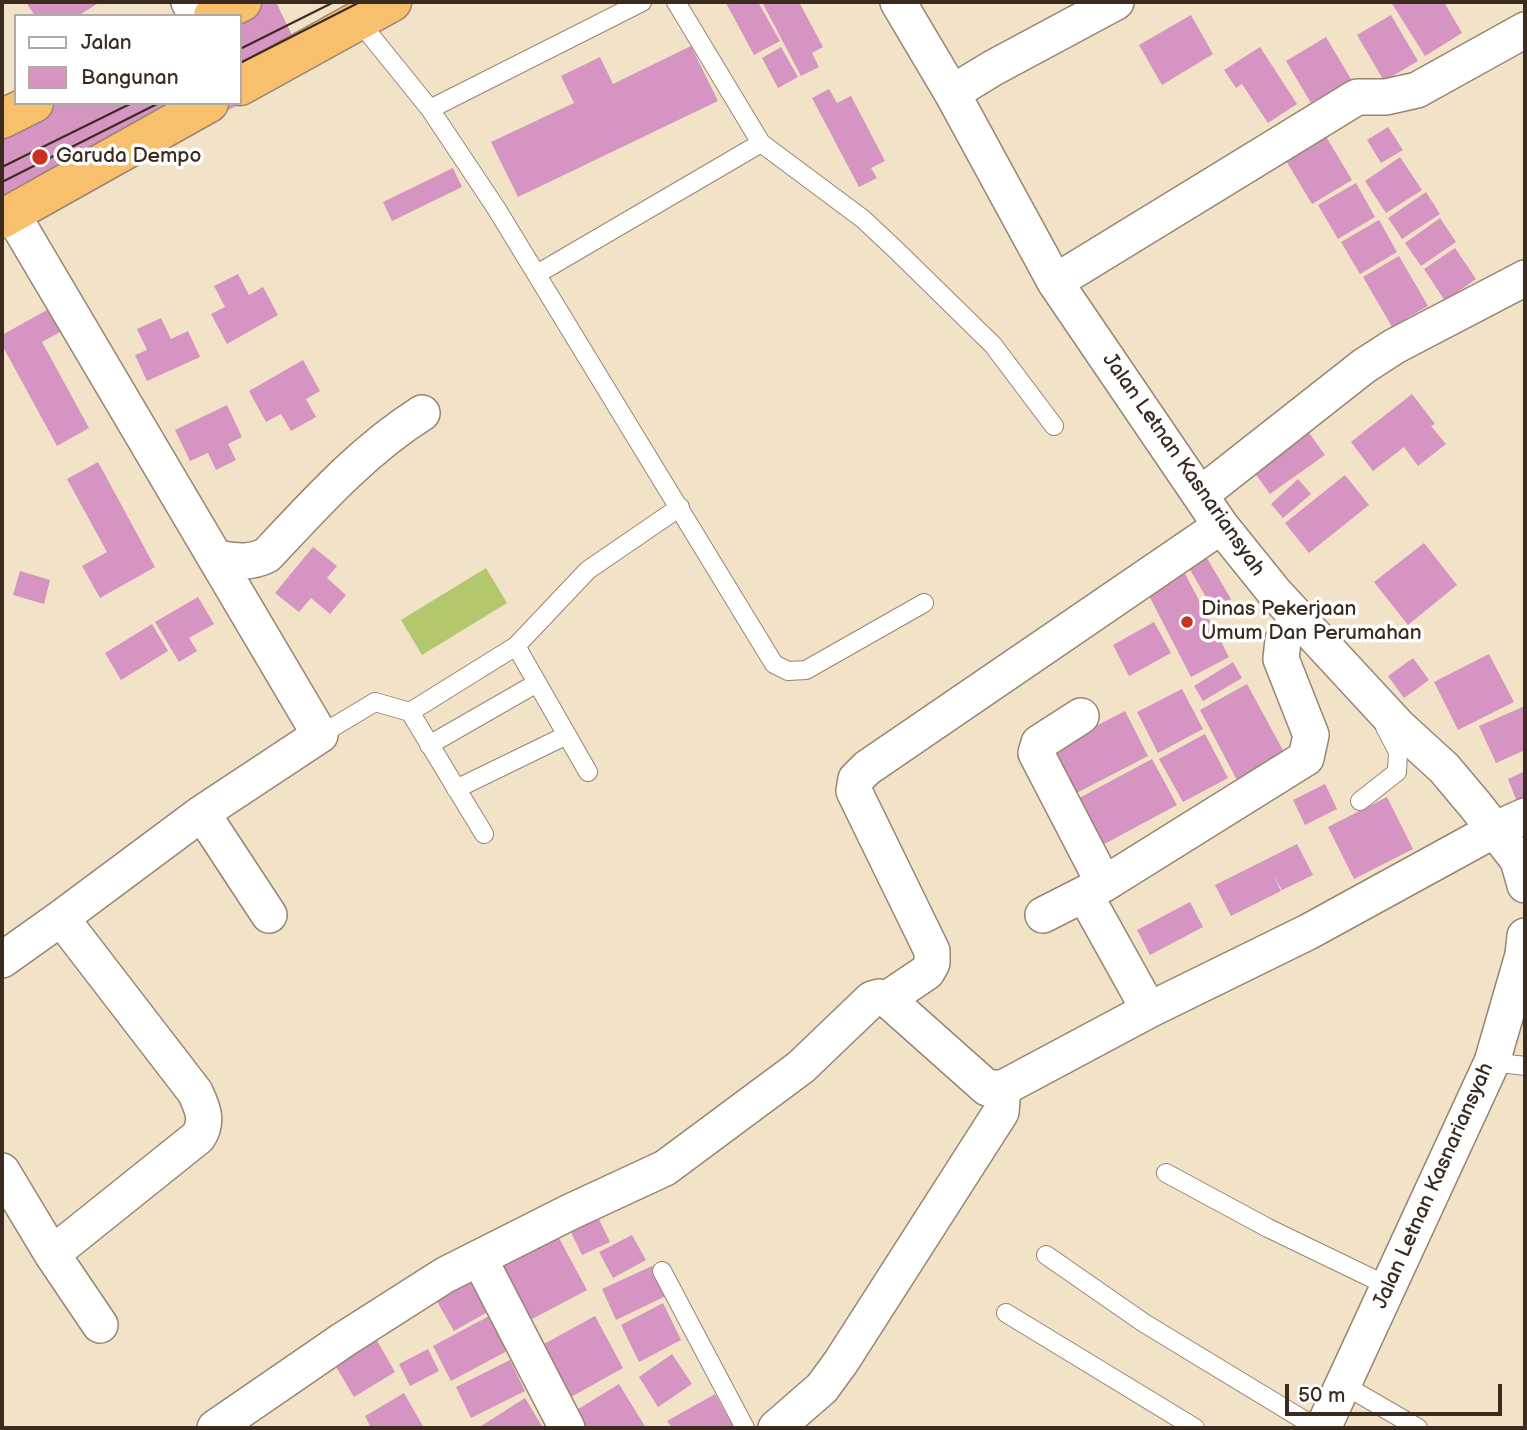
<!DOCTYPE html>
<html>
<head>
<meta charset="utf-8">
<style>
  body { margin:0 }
  #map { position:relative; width:1527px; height:1430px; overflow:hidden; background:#f2e2c7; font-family:"Balsamiq Sans",sans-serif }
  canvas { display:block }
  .frame { position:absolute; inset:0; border:4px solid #3b2a1e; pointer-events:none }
  .legend { position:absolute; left:14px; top:14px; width:228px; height:91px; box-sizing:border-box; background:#fff; border:2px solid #b1aaa5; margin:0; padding:9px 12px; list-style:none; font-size:21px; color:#3b2a1e }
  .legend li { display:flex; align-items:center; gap:14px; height:35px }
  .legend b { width:35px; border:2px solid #b1aaa5 }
  .scale { position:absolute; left:1285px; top:1384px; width:217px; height:32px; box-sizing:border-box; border:4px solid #3b2a1e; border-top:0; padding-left:9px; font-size:21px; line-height:24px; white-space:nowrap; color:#3b2a1e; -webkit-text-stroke:5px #fff; paint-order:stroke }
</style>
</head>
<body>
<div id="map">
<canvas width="1527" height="1430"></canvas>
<div class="frame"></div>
<ul class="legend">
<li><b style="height:9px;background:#fff"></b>Jalan</li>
<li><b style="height:19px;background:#d694c2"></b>Bangunan</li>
</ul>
<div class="scale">50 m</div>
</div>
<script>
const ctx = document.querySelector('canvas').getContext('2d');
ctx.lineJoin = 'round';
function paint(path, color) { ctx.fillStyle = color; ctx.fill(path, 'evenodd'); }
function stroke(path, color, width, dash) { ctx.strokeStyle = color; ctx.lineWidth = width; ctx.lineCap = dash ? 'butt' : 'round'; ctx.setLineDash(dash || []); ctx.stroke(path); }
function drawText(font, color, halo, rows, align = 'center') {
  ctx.font = font + ' "Balsamiq Sans",sans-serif'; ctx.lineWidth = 7; ctx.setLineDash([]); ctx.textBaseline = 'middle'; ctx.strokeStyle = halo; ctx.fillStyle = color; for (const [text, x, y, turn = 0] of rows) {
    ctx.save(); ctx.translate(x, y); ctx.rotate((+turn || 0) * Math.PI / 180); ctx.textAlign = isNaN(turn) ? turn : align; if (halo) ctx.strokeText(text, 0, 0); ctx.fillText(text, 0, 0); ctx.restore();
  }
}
paint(new Path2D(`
  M486 568 507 603 422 655 401 620Z`), '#b3c86c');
paint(new Path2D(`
  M26 2H100L78 16H35Z
  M264 2H276L309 70 2 222V131L58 103H240V14Z
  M728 2H758L780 41 754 55 726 3Z
  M762 2H799L823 47 812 53 819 67 801 76Z
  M1391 2H1444L1462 33 1425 56Z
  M1191 15 1213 54 1162 85 1139 45Z
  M1391 15 1418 61 1384 81 1357 35Z
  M1326 37 1351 79 1311 103 1286 61Z
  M691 46 718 101 518 197 491 142 574 103 561 76 600 57 613 84Z
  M781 47 798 77 778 88 762 58Z
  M1260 47 1297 104 1268 123 1242 84 1236 88 1224 70Z
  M829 89 837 103 851 96 885 161 871 168 877 178 859 187 812 98Z
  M1388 127 1403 150 1381 163 1367 140Z
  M1322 130 1352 180 1312 204 1282 154Z
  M1400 157 1422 190 1386 213 1365 181Z
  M453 168 462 187 392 221 383 202Z
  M1356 183 1375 217 1338 239 1318 205Z
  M1426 192 1440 214 1402 239 1388 218Z
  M1440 218 1456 242 1421 266 1405 243Z
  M1379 220 1397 252 1360 274 1341 242Z
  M1455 248 1476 279 1445 301 1424 269Z
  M1399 256 1428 306 1392 327 1363 277Z
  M238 274 249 295 263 287 278 315 227 344 211 314 225 307 214 286Z
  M47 310 60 332 42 342 89 428 57 446 2 345V335Z
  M161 318 171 339 188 331 200 357 147 381 135 355 147 350 137 329Z
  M303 360 320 391 306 399 316 417 291 431 281 414 266 422 249 391Z
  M1412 394 1435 424 1431 426 1446 444 1418 466 1404 447 1373 471 1351 442Z
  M227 405 242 437 228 444 236 460 216 470 208 453 190 461 175 430Z
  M1307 430 1325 455 1270 494 1252 469Z
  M98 462 155 567 100 598 82 566 107 552 67 479Z
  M1345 475 1369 505 1309 553 1285 523Z
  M1298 479 1311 494 1283 518 1271 504Z
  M1424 543 1457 585 1408 625 1374 582Z
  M313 547 337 566 327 578 346 595 330 614 311 598 299 612 275 593Z
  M1201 548 1231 599 1213 609 1183 558Z
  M1182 568 1229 657 1191 677 1145 588Z
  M20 571 50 580 44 604 13 595Z
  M198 597 214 624 189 638 197 651 179 662 155 622Z
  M1154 622 1171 653 1129 676 1113 645Z
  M152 624 168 651 121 680 105 653Z
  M1489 654 1514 702 1458 730 1434 682Z
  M1413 658 1429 680 1404 698 1388 676Z
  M1233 662 1242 678 1203 701 1194 686Z
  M1247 684 1285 754 1237 780 1200 710Z
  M1182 689 1203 729 1158 753 1137 712Z
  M1525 706V750L1496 763 1479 726Z
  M1125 711 1148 756 1067 798 1044 753Z
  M1205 734 1228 778 1183 802 1159 759Z
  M1152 759 1177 805 1095 849 1070 803Z
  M1525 771V798L1517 802 1508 779Z
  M1325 784 1337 809 1305 825 1293 800Z
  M1387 797 1413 849 1354 879 1328 827Z
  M1297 844 1313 875 1282 890 1273 875 1281 891 1231 916 1215 885Z
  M1190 902 1203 927 1150 955 1137 930Z
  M595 1211 610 1242 582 1255 567 1224Z
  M553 1227 587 1290 519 1326 486 1262Z
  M632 1235 646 1260 613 1278 599 1252Z
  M652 1266 666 1296 616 1320 602 1289Z
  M481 1272 500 1305 454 1331 435 1298Z
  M663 1303 681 1340 639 1362 621 1325Z
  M504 1308 522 1343 451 1381 433 1346Z
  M595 1316 623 1368 562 1402 533 1350Z
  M371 1330 395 1372 354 1397 329 1355Z
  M428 1349 439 1371 410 1386 399 1364Z
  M672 1354 692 1384 658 1407 639 1377Z
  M510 1360 525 1391 471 1418 456 1387Z
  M619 1384 646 1428H572L565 1417Z
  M404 1393 424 1428H371L365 1416Z
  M715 1394 734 1428H672L667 1421Z
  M525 1398 543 1428H478Z`), '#d694c2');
const service = new Path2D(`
  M676 2 761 143 863 219 896 250 993 345 1054 426
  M358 20 430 109 496 208 774 664 788 671 806 670 924 603
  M430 109 642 2
  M537 274 761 143
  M516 646 588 772
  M410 712 484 834
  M320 735 375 702 410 712 516 646 588 570 680 507
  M429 745 537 683
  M456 789 567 735
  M1360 801 1397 772 1398 752 1385 727
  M1492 1062 1525 1066
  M1166 1173 1268 1228 1388 1286
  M1046 1255 1144 1323 1317 1428
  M662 1271 745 1428
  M1006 1313 1195 1428
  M1344 1385 1418 1428`);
const minor = new Path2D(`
  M189 2 197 16
  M898 2 952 93 1055 282 1221 526 1275 593 1398 726 1444 768 1476 806 1518 860 1525 885
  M952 93 993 68 1116 2
  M12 214 320 735 202 813 269 915
  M1055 282 1357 97H1386L1417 90 1525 30
  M1200 495 1364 366 1395 346 1525 278
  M216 558C235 561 249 564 267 555 315 504 362 451 422 413
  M1081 716 1039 743 1036 753 1104 884
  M1085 895 1149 1010
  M1043 915 1104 884 1306 758 1311 735 1281 659 1283 640 1298 619
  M2 960 61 918 202 813
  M887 999 927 972 932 963V951L854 791 856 779 867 768 1221 526
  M2 1171 52 1254 100 1325
  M52 1254 198 1137C209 1121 202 1107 195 1092L61 918
  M479 1258 567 1428
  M215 1428 343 1340 445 1275 570 1212 665 1168 801 1067 872 999 879 997 887 999 987 1088H1003L1149 1010 1308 932 1496 829 1525 816
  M776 1428 822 1388 841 1362 1001 1112 1003 1088
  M1323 1428 1492 1062 1523 955 1525 936`);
const trunk = new Path2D(`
  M213 16 242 2
  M240 86 392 2
  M2 119 34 103
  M2 219 209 103`);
stroke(service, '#968672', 20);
stroke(minor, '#968672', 38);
stroke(trunk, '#968672', 41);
stroke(service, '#fff', 18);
stroke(minor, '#fff', 35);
stroke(trunk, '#f8bf6c', 38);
stroke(new Path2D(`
  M240 49 334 2
  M240 63 360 2
  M2 167 132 103
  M2 182 159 103`), '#3b2a1e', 2);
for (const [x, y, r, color] of [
  [40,157,9,"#c8321e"],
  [1187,622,7,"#c8321e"]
]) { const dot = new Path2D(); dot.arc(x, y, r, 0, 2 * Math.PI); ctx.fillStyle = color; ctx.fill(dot); stroke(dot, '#fff', 2.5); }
drawText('21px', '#3b2a1e', '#fff', [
  ["Garuda Dempo",56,157],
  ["Dinas Pekerjaan",1201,610],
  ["Umum Dan Perumahan",1201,634]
], 'left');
drawText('21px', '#3b2a1e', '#fff', [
  ["Jalan Letnan Kasnariansyah",1183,465,55],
  ["Jalan Letnan Kasnariansyah",1434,1186,-66]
]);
</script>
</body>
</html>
